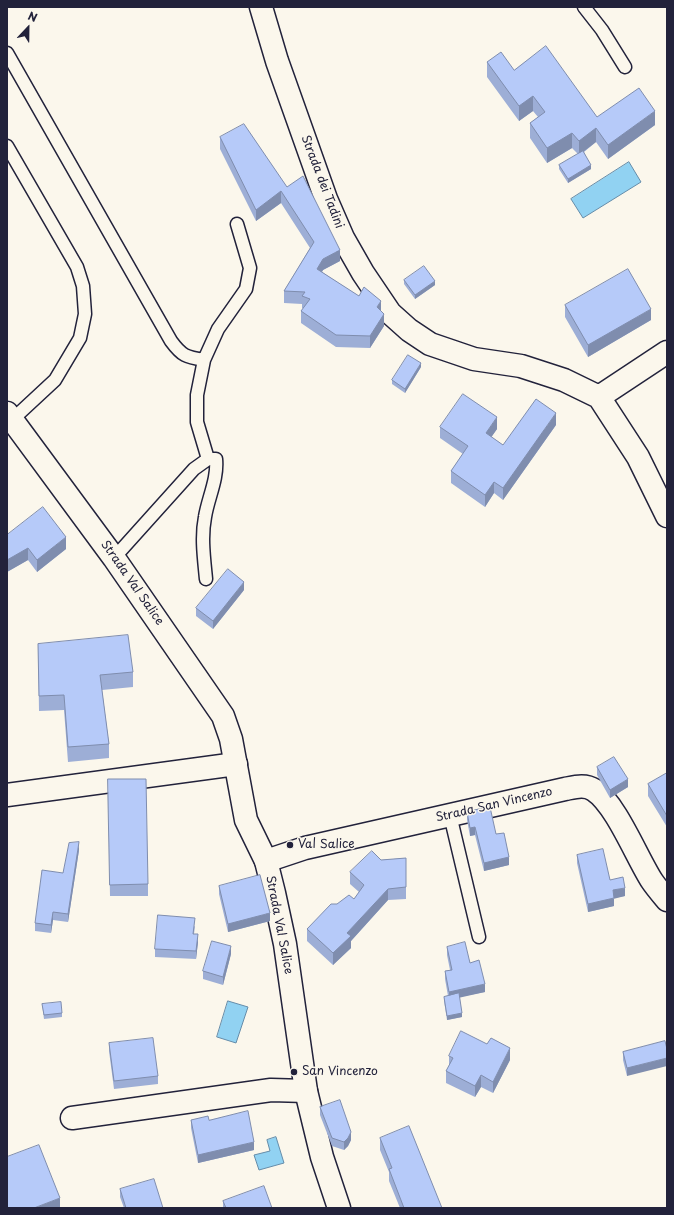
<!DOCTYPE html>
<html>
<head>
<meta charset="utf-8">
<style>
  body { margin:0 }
  #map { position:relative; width:674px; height:1215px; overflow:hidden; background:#fbf7ec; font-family:"Playpen Sans",sans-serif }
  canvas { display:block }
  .frame { position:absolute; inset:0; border:8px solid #22223b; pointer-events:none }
  .north { position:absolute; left:8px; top:8px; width:40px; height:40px; -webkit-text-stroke:3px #fbf7ec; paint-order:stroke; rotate:22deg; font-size:11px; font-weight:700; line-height:16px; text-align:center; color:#22223b }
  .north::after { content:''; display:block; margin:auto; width:14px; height:18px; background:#22223b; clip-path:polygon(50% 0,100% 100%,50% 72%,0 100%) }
</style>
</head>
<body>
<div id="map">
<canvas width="674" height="1215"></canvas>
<div class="frame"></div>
<div class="north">N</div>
</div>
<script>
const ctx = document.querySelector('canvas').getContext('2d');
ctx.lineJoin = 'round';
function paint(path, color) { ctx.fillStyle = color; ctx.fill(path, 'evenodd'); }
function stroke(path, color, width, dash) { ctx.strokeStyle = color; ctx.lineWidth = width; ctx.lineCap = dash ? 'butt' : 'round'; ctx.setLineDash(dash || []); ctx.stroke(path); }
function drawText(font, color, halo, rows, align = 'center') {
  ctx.font = font + ' "Playpen Sans",sans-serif'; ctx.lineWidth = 3; ctx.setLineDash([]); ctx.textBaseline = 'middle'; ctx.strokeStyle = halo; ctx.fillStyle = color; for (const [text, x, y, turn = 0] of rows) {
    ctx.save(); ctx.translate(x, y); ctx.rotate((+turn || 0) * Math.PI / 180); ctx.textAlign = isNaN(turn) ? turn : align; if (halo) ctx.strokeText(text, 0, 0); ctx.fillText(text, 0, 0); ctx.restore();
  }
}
const water = new Path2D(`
  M629 162 641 182 583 218 571 199Z
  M228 1001 248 1007 236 1043 217 1037Z
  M276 1137 284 1163 259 1170 254 1155 270 1151 267 1140Z`);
paint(water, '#91d2f2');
stroke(water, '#658ca9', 1);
const lane = new Path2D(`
  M584 7 602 30 625 67
  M7 53 171 341C182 356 186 357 204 360
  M7 146 77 267 83 286 85 314 80 338 55 380 13 419
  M114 558 194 469 208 459 197 422V395L204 360 218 329 246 289 250 268 237 224
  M206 579C204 558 201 537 205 517 208 498 218 479 216 459H208
  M450 815 479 937`);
const street = new Path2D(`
  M261 7 277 61 326 199 343 238 363 273 390 313 409 330 430 344 474 359 521 366 564 380 599 397
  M667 352 599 397 638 457 667 516
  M7 795 236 764
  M266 861 305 848 565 789C575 787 585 784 594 790 616 804 637 858 652 881 656 887 662 894 667 900
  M72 1118 271 1090 306 1091`);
const secondary = new Path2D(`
  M7 413 114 558 223 716 231 739 246 820 266 861 274 893 285 944 306 1091 322 1157 339 1208`);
stroke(lane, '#22223b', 15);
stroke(street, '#22223b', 25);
stroke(secondary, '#22223b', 25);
stroke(lane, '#fbf7ec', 12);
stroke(street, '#fbf7ec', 22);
stroke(secondary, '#fbf7ec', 22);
paint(new Path2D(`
  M487 62 514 70 597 117 655 125 608 159 596 142 584 152 591 169 568 183 559 169V165L578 154 572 148 547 163 530 138V123L538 117 533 111 519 121 487 77Z
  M220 137 287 187 340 261 323 270 322 272 381 311 384 326 370 348 336 347 301 323V311L303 308H302V304L284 303V291L310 248 281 203 256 221 220 149Z
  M404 280 435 285 415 299 404 284Z
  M565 305 651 320 588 357 565 317Z
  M421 367 405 393 392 384V380Z
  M556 425 503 500 494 493 485 507 451 483V471L463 454 440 438V427L497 429 491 437 503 445Z
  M7 535 66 549 37 572 28 560 7 572Z
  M244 590 213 629 196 616V608Z
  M38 644 133 672V687L102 690 109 744V758L68 762 64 710 39 711Z
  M597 767 628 787 610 798 597 775Z
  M667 773V827L648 796V784Z
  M108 791 148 884V896H110Z
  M467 812 496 834 509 865 484 871 475 835 470 836 467 820Z
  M79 850 68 922 53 920 51 933 35 931V923L63 873Z
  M577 855 610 880 625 896 614 898V906L588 912 577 863Z
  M406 858V899L388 900 351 941V948L333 965 307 941V929L337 904 354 899 359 892 350 884V872L381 860Z
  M219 886 270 921 228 932 219 894Z
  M195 926 194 934 198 942 196 959 155 957V949Z
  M447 947 470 963 485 992 459 997 462 1017 447 1020 444 1001V997L448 996 445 979V971L450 970 447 955Z
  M231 954 223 985 203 979V971Z
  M42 1004 62 1013V1017L44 1019Z
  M665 1041 627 1076 623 1060V1052Z
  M109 1043 158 1076V1084L114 1089 109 1051Z
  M449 1056 510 1060 493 1093 481 1087 475 1097 446 1083V1071L449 1066Z
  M320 1107 351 1140 348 1146 344 1150 332 1146 320 1115Z
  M191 1120H209L254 1150 198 1163 191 1128Z
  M380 1138 442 1208H400L389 1181V1172L380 1150Z
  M120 1189 163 1208H124L120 1197Z
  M223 1201 272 1208H223Z`), '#9daed6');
paint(new Path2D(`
  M533 96V111L519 121V106Z
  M655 111V125L608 159V145Z
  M596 128V142L579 155V141Z
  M572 133V148L547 163V148Z
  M591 165V169L568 183V179Z
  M281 191V203L256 221V210Z
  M340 250V261L323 270 317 281V269L323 259Z
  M435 281V285L415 299V295Z
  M381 301V313L377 307Z
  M651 309V320L588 357V345Z
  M384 314V326L370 348V336Z
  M421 363V367L405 393V389Z
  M556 413V425L503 500V488Z
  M497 417V429L486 445V433Z
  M494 482V493L485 507V495Z
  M66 537V549L37 572V560Z
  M28 548V560L7 572V560Z
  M244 582V590L213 629V621Z
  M628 779V787L610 798V790Z
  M475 827V835L470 836V828Z
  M79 842V850L68 922V914Z
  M509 857V865L484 871V863Z
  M625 888V896L613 899V890Z
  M388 889V900L351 941V948L333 965V953L347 933Z
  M614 898V906L588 912V904Z
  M53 912V920L51 933V925Z
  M270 913V921L228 932V924Z
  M198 934V942L196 959V951Z
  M231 946V954L223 985V977Z
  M485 984V992L449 1000V992Z
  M462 1013V1017L447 1020V1016Z
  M510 1048V1060L493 1093V1082Z
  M667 1058V1066L627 1076V1068Z
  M481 1075V1087L475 1097V1086Z
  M351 1132V1140L348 1146 344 1150V1142Z
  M254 1142V1150L198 1163V1155Z
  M60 1198V1208H34Z`), '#7f8dae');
const building = new Path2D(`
  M546 46 597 117 639 88 655 111 608 145 596 128 579 141 572 133 547 148 530 123 545 112 533 96 519 106 487 62 501 52 514 70Z
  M244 124 287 187 303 176 340 250 323 259 317 269 359 296 364 287 381 301 377 307 384 314 370 336 336 335 301 311 310 299 302 296 305 292 284 291 314 242 281 191 256 210 220 137Z
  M583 151 591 165 568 179 559 165Z
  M424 266 435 281 415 295 404 280Z
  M628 269 651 309 588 345 565 305Z
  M408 355 421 363 405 389 392 380Z
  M463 394 497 417 486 433 503 445 536 399 556 413 503 488 494 482 485 495 451 471 468 446 440 427Z
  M43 507 66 537 37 560 28 548 7 560V535Z
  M228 569 244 582 213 621 196 608Z
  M128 635 133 672 100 675 109 744 68 747 64 695 39 696 38 644Z
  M614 757 628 779 610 790 597 767Z
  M667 773V816L648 784Z
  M108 779H146L148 884 110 885Z
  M490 807 496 834 504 833 509 857 484 863 475 827 470 828 467 812Z
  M79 842 68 914 53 912 51 925 35 923 42 870 63 873 69 843Z
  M603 849 610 880 623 877 625 888 613 890 614 898 588 904 577 855Z
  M372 851 381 860 406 858V887L388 889 347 933 351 936 333 953 307 929 331 904H337L349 895 354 899 364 885 350 872Z
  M260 875 270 913 228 924 219 886Z
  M158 915 195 918 193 934H198L196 951 155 949Z
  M212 941 231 946 223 977 203 971Z
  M465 942 470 963 479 960 485 984 449 992 445 971 452 970 447 947Z
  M459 993 462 1013 447 1016 444 997Z
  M61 1002 62 1013 44 1015 42 1004Z
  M461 1031 487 1044 491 1038 510 1048 493 1082 481 1075 475 1086 446 1071 453 1058 449 1056Z
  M153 1038 158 1076 114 1081 109 1043Z
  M665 1041 667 1049V1058L627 1068 623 1052Z
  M340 1100 351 1132 348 1138 344 1142 332 1138 320 1107Z
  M248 1111 254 1142 198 1155 191 1120 208 1116 209 1120Z
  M409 1126 442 1208H404L389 1169 392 1168 380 1138Z
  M39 1145 60 1198 34 1208H7V1157Z
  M154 1179 163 1208H126L120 1189Z
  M264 1186 272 1208H226L223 1201Z`);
paint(building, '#b6caf9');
stroke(building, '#7f8dae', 1);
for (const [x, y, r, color] of [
  [290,845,4,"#22223b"],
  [294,1072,4,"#22223b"]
]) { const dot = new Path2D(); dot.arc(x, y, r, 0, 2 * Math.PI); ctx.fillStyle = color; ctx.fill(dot); stroke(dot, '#fbf7ec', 1.5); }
drawText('12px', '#22223b', '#fbf7ec', [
  ["Strada dei Tadini",322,182,69],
  ["Strada Val Salice",132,583,55],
  ["Strada San Vincenzo",494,805,-13],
  ["Strada Val Salice",279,925,79]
]);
drawText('12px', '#22223b', '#fbf7ec', [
  ["Val Salice",298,845],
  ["San Vincenzo",302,1072]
], 'left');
</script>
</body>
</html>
